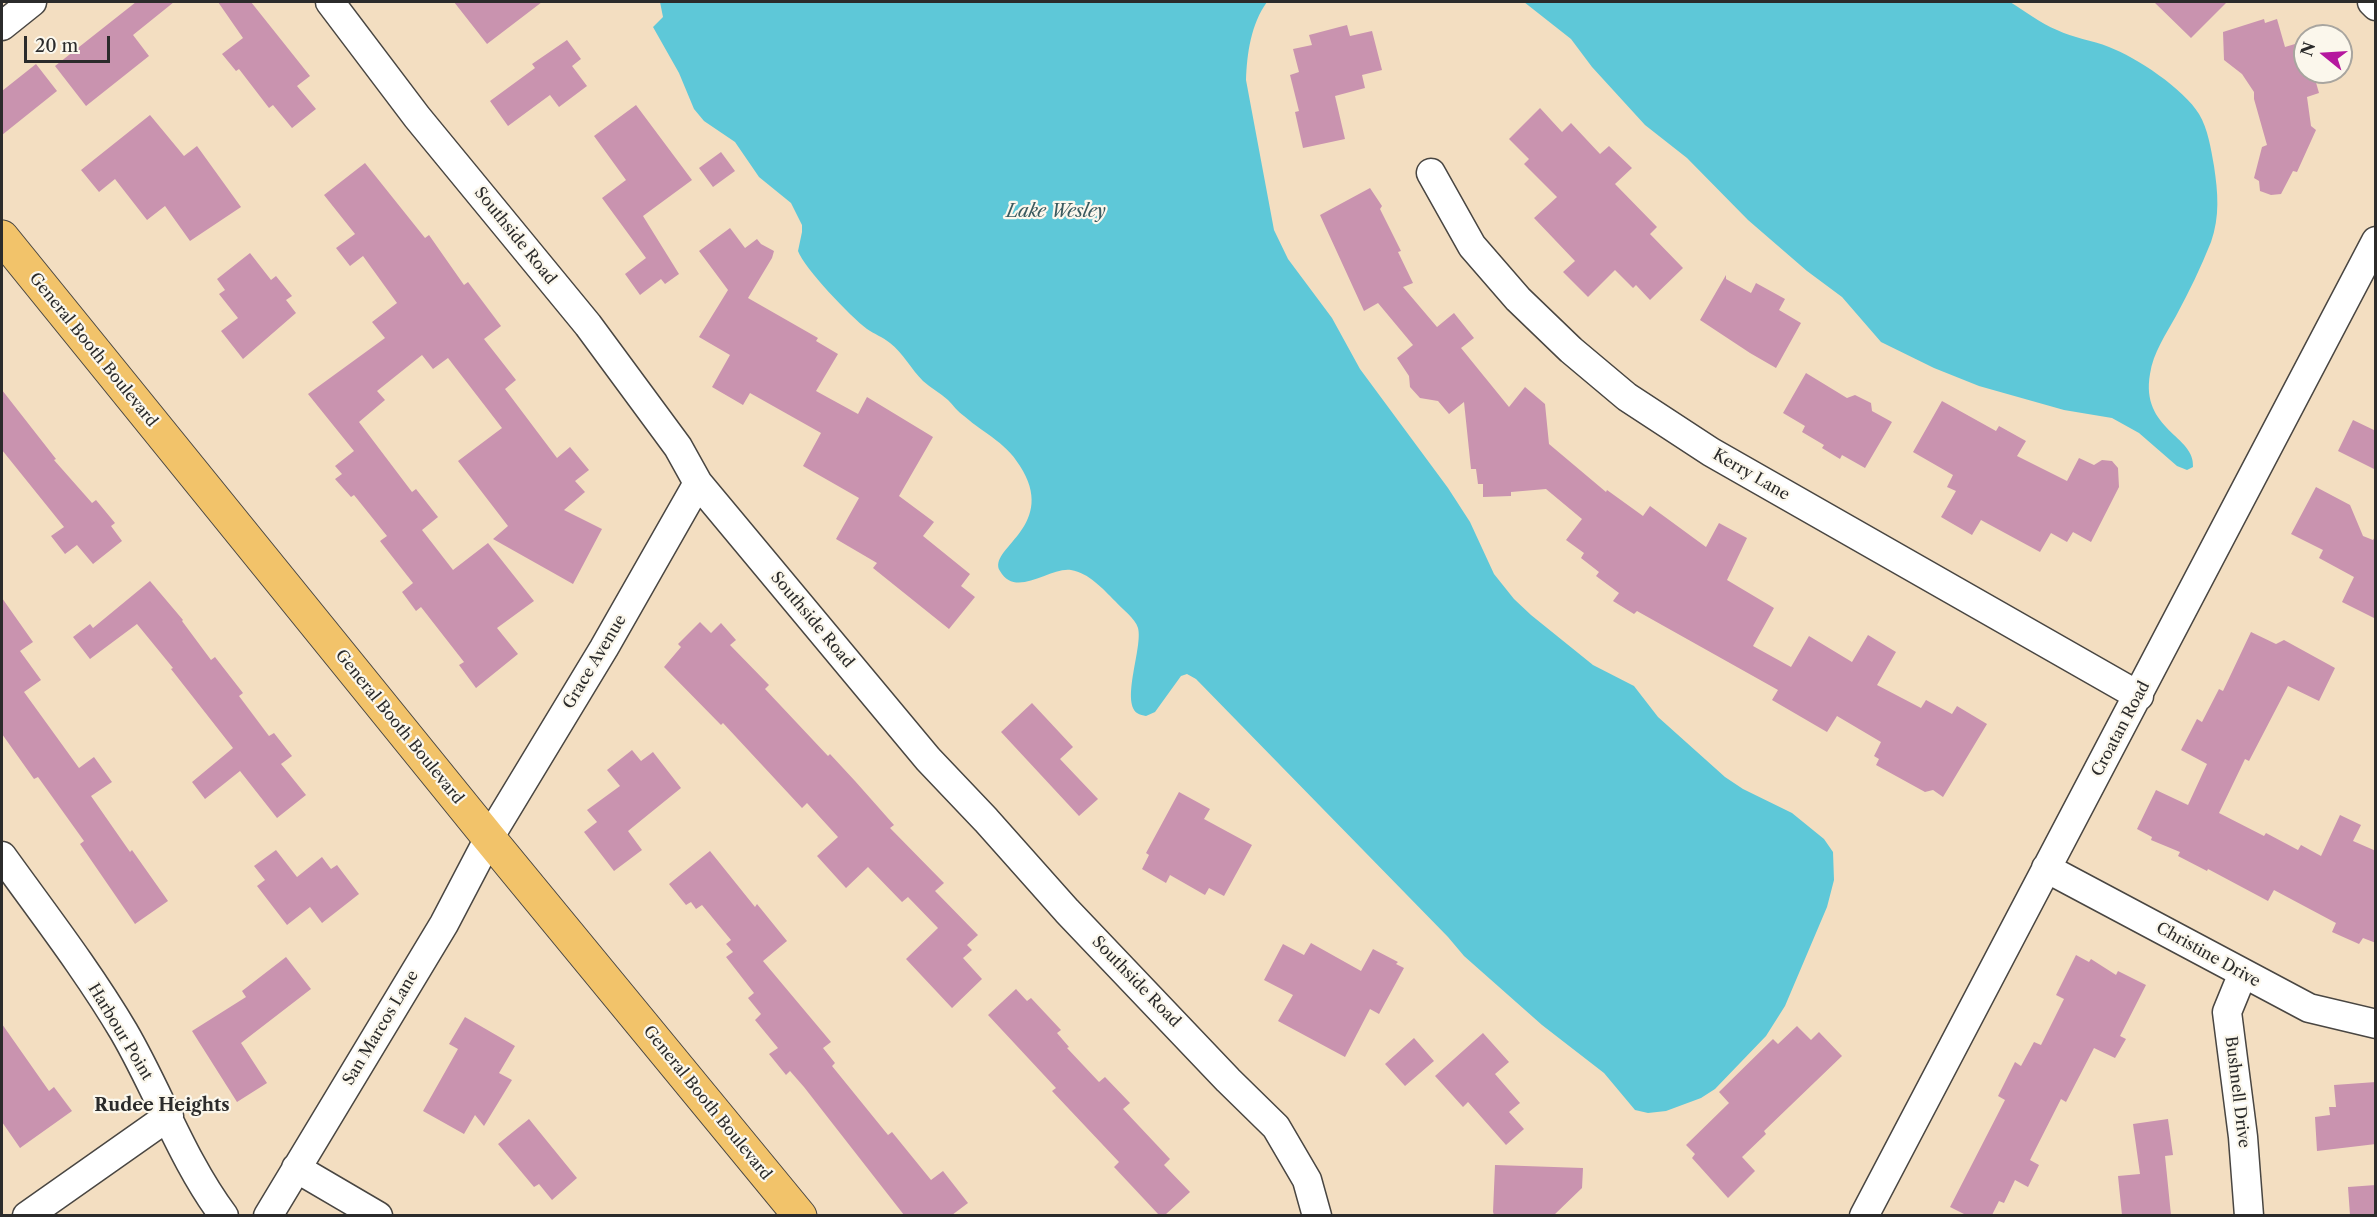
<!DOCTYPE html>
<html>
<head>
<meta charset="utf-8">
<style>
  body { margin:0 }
  #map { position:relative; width:2377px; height:1217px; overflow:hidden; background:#f3dec1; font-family:"Libre Caslon Text",serif }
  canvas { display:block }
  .frame { position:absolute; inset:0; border:3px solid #2b2b2b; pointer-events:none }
  .north { position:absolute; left:2293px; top:24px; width:60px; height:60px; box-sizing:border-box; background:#fbf7ec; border:2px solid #a8a59f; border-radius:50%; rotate:288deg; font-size:16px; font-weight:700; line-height:24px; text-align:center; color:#2b2b2b }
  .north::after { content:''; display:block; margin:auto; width:21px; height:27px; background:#b5179e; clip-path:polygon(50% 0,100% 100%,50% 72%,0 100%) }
  .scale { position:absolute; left:24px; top:36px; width:86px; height:27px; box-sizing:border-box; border:3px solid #2b2b2b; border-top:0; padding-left:8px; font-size:18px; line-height:21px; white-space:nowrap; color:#2b2b2b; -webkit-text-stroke:4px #fbf7ec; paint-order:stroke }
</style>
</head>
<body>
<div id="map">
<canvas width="2377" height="1217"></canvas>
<div class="frame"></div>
<div class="north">N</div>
<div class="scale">20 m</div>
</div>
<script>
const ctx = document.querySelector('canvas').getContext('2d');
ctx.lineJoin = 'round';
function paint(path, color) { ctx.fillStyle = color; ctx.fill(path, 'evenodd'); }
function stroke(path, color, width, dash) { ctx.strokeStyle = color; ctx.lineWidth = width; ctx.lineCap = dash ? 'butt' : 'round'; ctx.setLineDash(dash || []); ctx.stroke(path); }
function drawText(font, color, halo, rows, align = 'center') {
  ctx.font = font + ' "Libre Caslon Text",serif'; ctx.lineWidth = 4.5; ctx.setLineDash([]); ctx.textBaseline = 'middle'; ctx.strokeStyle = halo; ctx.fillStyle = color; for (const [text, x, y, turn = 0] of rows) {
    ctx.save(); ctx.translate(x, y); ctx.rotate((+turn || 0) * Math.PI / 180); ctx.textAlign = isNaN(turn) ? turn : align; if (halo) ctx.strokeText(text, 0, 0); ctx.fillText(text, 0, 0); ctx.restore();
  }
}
paint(new Path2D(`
  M660 2H1267C1251 24 1247 53 1246 80L1274 230 1288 259 1332 318 1360 369 1448 488 1470 522 1494 574 1514 599 1531 615 1593 665 1634 686 1658 717 1725 777 1743 789 1792 813 1824 839 1833 852 1834 880 1827 907 1785 1006 1766 1036 1715 1089 1701 1098 1666 1111 1648 1113 1635 1110 1604 1073 1542 1025 1464 956 1448 937 1196 679 1187 674 1181 676 1155 712 1146 716C1143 715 1140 715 1137 713 1121 701 1143 647 1138 628 1135 618 1122 609 1115 601 1103 589 1089 573 1071 570 1049 567 1016 599 1000 571 987 549 1055 528 1023 471 1007 442 987 436 964 416 958 412 953 405 948 400 940 393 931 388 923 381 911 369 903 353 890 343 883 337 874 334 867 329 851 317 804 268 798 251L802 232V225L791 203 759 177 735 142 704 121 694 109 679 73 653 27 663 17Z
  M1524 2H2010C2025 11 2040 23 2057 30 2073 38 2092 40 2109 47 2136 57 2184 89 2199 114 2208 129 2211 149 2214 166 2218 193 2220 216 2211 242 2201 267 2189 292 2176 316 2166 334 2153 353 2150 374 2140 430 2196 436 2193 467L2187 470 2177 466 2139 433 2112 418 2064 410 1979 386 1934 368 1881 342 1842 297 1807 271 1748 220 1687 158 1645 125 1592 67 1571 39Z`), '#5ec8d8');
paint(new Path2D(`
  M136 2H174L133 35 149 56 86 106 55 66Z
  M218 2H251L310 76 297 86 316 109 292 128 273 105 269 108 239 69 236 71 222 54 243 38Z
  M454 2H542L487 44Z
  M2154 2H2227L2191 38Z
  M2264 19 2265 23 2277 19 2285 47 2305 41V72H2313L2319 93 2307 97 2311 126 2316 130 2297 172 2293 171 2281 194 2271 195 2260 191 2259 181 2254 178 2262 147 2267 145 2254 99V92L2242 74 2224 60 2223 32Z
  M1347 25 1350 36 1372 31 1382 70 1362 75 1365 88 1335 96 1345 139 1303 148 1295 112 1299 111 1290 75 1299 72 1293 49 1312 45 1309 35Z
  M567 40 581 59 572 66 587 86 559 107 550 95 508 126 490 101 535 68 532 64Z
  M36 64 57 91 2 135V91Z
  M636 105 692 180 643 216 679 274 665 284 661 279 640 295 625 274 646 258 602 198 626 180 594 136Z
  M1540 108 1562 132 1571 123 1600 154 1609 146 1632 168 1615 184 1657 227 1650 234 1683 268 1650 300 1636 285 1633 288 1615 270 1588 297 1563 272 1575 261 1534 218 1557 197 1524 164 1529 159 1509 139Z
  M150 115 184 156 197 146 241 207 190 241 165 206 147 220 115 179 99 192 81 170Z
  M721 152 735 171 713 187 699 168Z
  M365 163 425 238 429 235 464 285 468 282 501 326 484 339 516 380 505 389 557 458 570 447 589 470 575 481 585 492 564 510 602 529 573 584 493 539 508 526 458 461 502 428 448 358 433 369 422 355 377 391 385 400 359 422 412 492 416 489 438 517 422 530 453 570 488 543 534 601 497 628 518 654 476 688 459 665 464 662 421 607 416 611 402 592 413 583 380 541 387 536 354 495 351 497 335 479 342 474 335 466 354 451 308 394 385 338 372 322 397 303 363 256 350 266 336 248 355 234 324 195Z
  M1370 188 1382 206 1380 209 1401 251 1398 252 1413 283 1403 287 1437 327 1454 313 1474 338 1461 348 1509 407 1525 387 1545 404 1549 444 1606 492 1607 490 1643 516 1650 506 1706 547 1719 523 1747 538 1727 580 1774 608 1753 646 1791 667 1809 636 1852 662 1868 635 1896 652 1877 685 1921 708 1926 700 1952 714 1957 706 1987 724 1943 797 1933 790 1925 792 1876 765 1879 759 1874 756 1881 742 1837 716 1827 732 1772 700 1778 690 1637 611 1634 614 1613 601 1619 593 1596 576 1599 572 1581 558 1584 553 1566 540 1582 519 1546 489 1511 492V496L1483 497V484H1478L1476 469H1471L1464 402 1449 414 1438 401 1420 398 1410 387 1409 376 1397 358 1413 345 1378 303 1364 311 1320 215Z
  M730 228 745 248 757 239 761 244 774 251 772 258 748 298 818 338 816 341 838 354 816 391 858 414 867 397 933 437 899 496 934 522 923 536 970 574 961 586 975 597 949 629 873 568 877 563 836 539 859 498 803 466 821 433 750 393 743 405 712 387 730 355 699 337 728 290 699 251Z
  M250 253 271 280 276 276 292 296 286 300 296 313 243 359 221 331 238 318 219 294 225 290 217 279Z
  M1726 275V279L1751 293 1756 283 1785 299 1779 310 1801 323 1776 368 1750 353 1700 320Z
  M1806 373 1847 398 1855 395 1871 403 1872 411 1892 422 1865 468 1842 455 1840 459 1822 448 1824 445 1802 432 1805 426 1783 413Z
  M2 390 56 459 54 460 92 503 96 500 115 523 111 526 122 541 93 564 77 545 65 554 51 536 64 527 2 450Z
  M1942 401 1996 431 1999 426 2026 441 2017 456 2067 481 2079 458 2094 465 2102 460 2112 461 2118 468 2119 487 2091 542 2073 532 2067 542 2051 533 2040 552 1981 520 1972 535 1941 517 1956 491 1947 487 1953 475 1913 452Z
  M2353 420 2376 431V470L2338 451Z
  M2316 487 2350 505 2363 536 2373 540 2376 535V619L2342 602 2354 577 2319 558 2323 550 2291 534Z
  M150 581 183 620 182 621 211 660 215 657 243 693 239 696 269 736 274 733 292 756 281 764 306 795 277 818 240 771 205 799 192 782 233 748 171 669 173 668 137 624 90 659 73 637 90 624 93 628Z
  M2 598 33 642 20 651 41 680 24 692 79 768 94 757 112 782 91 796 130 852 132 850 168 901 135 924 80 844 84 841 38 777 34 779 2 734Z
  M700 622 711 633 721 623 736 640 730 645 769 685 765 689 828 756 830 754 855 781 894 825 890 828 944 883 935 891 978 935 967 945 972 950 963 958 982 979 952 1008 906 959 938 928 908 897 902 902 868 867 846 888 817 856 838 837 807 803 802 808 723 723 721 725 664 667 681 647 678 644Z
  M2251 632 2276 644 2284 640 2335 668 2319 701 2288 686 2249 761 2245 759 2219 813 2264 836 2266 833 2298 850 2301 845 2321 856 2340 815 2361 825 2353 841 2376 851V943L2363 938 2359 944 2332 932 2336 923 2274 890 2268 901 2208 869 2207 871 2178 856 2180 852 2151 840 2152 837 2137 829 2156 790 2188 805 2207 764 2181 750 2197 719 2202 722 2219 689 2223 691Z
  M1032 703 1073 747 1060 759 1098 799 1079 816 1001 732Z
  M632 750 641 761 653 752 681 788 628 831 642 850 614 871 584 832 597 822 587 810 620 786 607 770Z
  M1179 792 1210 809 1204 819 1252 845 1224 896 1209 888 1205 895 1170 875 1166 883 1142 869 1149 855 1146 853Z
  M276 850 297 877 322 857 331 869 337 865 359 894 322 923 310 907 287 925 257 886 265 880 254 866Z
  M710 851 755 907 757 904 787 941 763 961 831 1042 823 1048 835 1063 832 1066 888 1135 892 1132 931 1180 943 1171 968 1203 952 1215H904L804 1087 790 1071 786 1075 769 1054 778 1048 755 1020 761 1014 748 998 754 993 726 957 733 952 726 944 731 940 702 905 696 909 691 902 686 905 669 884Z
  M1311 943 1361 971 1373 949 1398 962 1396 964 1404 968 1379 1014 1370 1009 1345 1057 1278 1021 1293 995 1264 980 1283 944 1304 955Z
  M2076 955 2089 962 2091 959 2116 975 2118 971 2146 985 2120 1036 2126 1039 2115 1058 2094 1048 2066 1102 2061 1099 2030 1160 2039 1165 2028 1187 2015 1180 2004 1203 1999 1201 1992 1215H1966L1950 1207 2005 1100 1998 1096 2015 1062 2021 1066 2034 1042 2041 1045 2064 999 2056 995Z
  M286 957 311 989 241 1043 267 1083 237 1102 192 1031 246 997 242 991Z
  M1016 989 1027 1001 1031 998 1061 1030 1057 1033 1069 1047 1067 1048 1099 1082 1105 1077 1130 1103 1123 1109 1170 1159 1164 1165 1190 1192 1165 1215H1159L1114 1167 1119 1162 1052 1091 1056 1088 988 1015Z
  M465 1017 515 1046 499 1073 512 1080 484 1126 475 1115 464 1134 423 1111 458 1049 449 1044Z
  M2 1024 49 1091 54 1087 72 1111 20 1148 2 1122Z
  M1797 1026 1811 1040 1819 1032 1842 1056 1764 1131 1766 1134 1742 1157 1755 1171 1728 1198 1692 1158 1695 1154 1686 1145 1729 1103 1719 1092 1773 1039 1778 1044Z
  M1483 1033 1509 1062 1495 1074 1520 1103 1509 1112 1524 1129 1506 1145 1468 1102 1463 1107 1435 1076Z
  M1414 1038 1434 1061 1405 1086 1385 1064Z
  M2376 1082V1144L2317 1151 2315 1117 2330 1115 2329 1107H2336L2334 1085Z
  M529 1119 577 1178 552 1200 539 1184 534 1187 498 1144Z
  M2168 1119 2173 1155 2165 1156 2171 1215H2122L2118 1176 2140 1174 2133 1124Z
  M1495 1165 1583 1168 1582 1188 1554 1215H1494L1493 1212Z
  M2376 1185V1215H2350L2348 1187Z`), '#c993af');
const minor = new Path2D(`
  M330 2 417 117 588 325 678 447 698 483 928 759 986 820 1067 911 1228 1080 1276 1127 1307 1180 1317 1216
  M2372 2 2376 6
  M2 26 32 2
  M1431 173 1472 246 1518 299 1571 350 1627 397 1711 452 2139 696
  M2 856C43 913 88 971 124 1032 159 1092 182 1160 224 1216
  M2046 868 2309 1008 2376 1024
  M2243 973 2227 1012 2243 1137 2249 1216
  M296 1168 378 1216
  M27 1216 169 1116
  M268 1216 444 924 489 838 604 648 698 483
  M1864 1216 2376 241`);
const highway = new Path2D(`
  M2 237 489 838 800 1216`);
stroke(minor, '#494642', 31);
stroke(highway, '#494642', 35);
stroke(minor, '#fff', 28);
stroke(highway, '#f2c36a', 33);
drawText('16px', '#2b2b2b', '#fbf7ec', [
  ["Southside Road",515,236,51],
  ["General Booth Boulevard",93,350,51],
  ["Kerry Lane",1751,475,30],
  ["Southside Road",812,620,50],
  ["Grace Avenue",595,662,-59],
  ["General Booth Boulevard",399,727,51],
  ["Croatan Road",2121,729,-62],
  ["Christine Drive",2208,955,29],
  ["Southside Road",1136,982,46],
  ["San Marcos Lane",381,1028,-59],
  ["Harbour Point",120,1032,59],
  ["Bushnell Drive",2237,1092,83],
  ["General Booth Boulevard",707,1103,51]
]);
drawText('italic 18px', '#3a5a5f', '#fbf7ec', [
  ["Lake Wesley",1056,212]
]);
drawText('bold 18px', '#2b2b2b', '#fbf7ec', [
  ["Rudee Heights",162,1106]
]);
</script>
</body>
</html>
